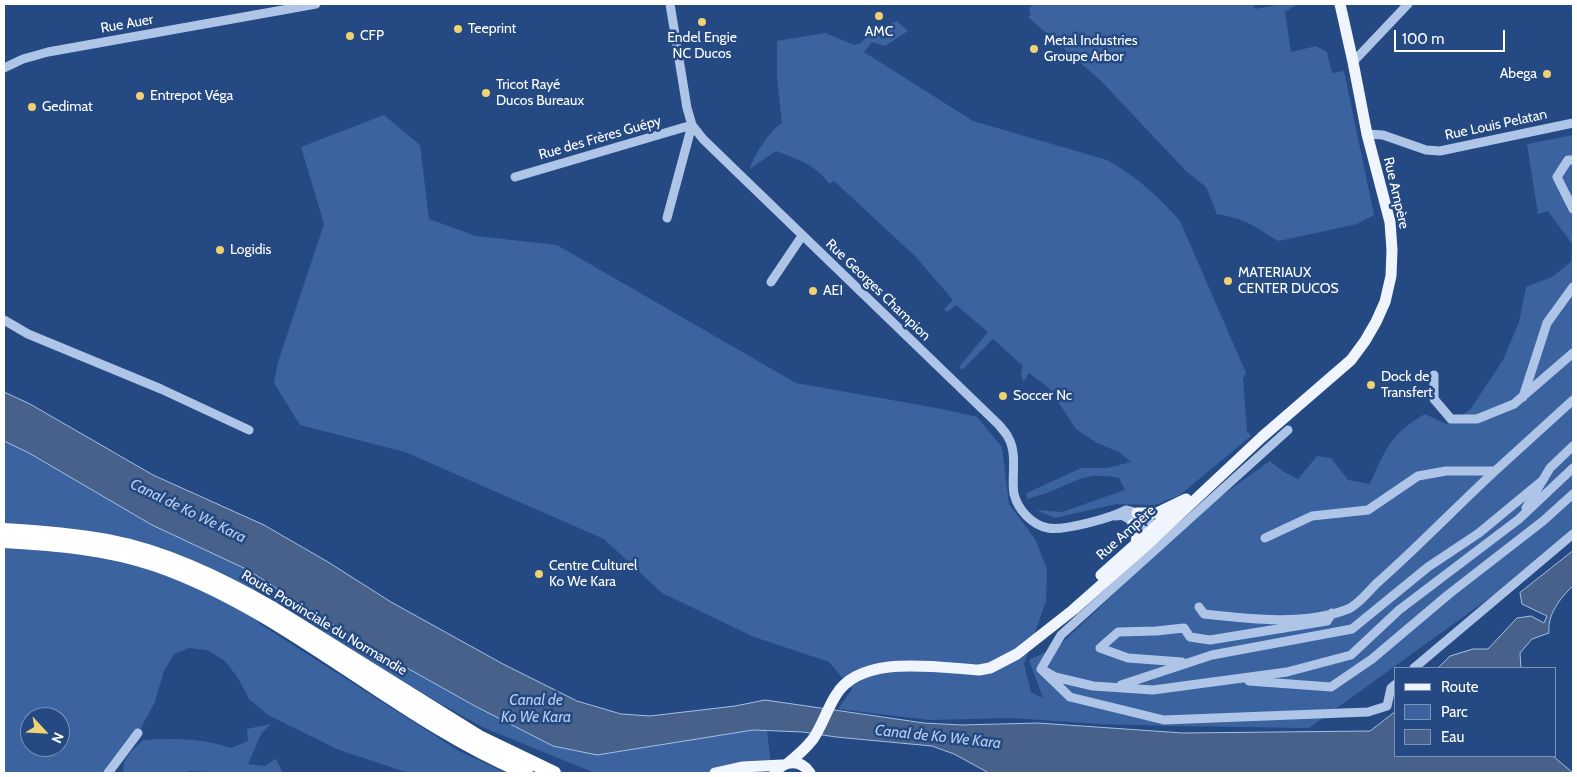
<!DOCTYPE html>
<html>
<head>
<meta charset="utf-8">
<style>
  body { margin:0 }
  #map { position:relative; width:1577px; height:777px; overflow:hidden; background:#254a83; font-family:Cabin,sans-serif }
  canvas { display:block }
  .frame { position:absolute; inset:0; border:5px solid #fff; pointer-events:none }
  .legend { position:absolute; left:1394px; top:667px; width:162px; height:90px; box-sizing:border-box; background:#254a83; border:1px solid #7c92b5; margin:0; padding:6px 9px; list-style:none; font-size:15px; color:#fff }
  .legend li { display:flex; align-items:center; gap:10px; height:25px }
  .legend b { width:25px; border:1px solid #7c92b5 }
  .north { position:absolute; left:20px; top:707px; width:50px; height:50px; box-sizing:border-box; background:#254a83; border:1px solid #7c92b5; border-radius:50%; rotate:115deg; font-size:14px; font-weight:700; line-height:20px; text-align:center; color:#fff }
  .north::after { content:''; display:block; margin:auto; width:18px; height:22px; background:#f0d273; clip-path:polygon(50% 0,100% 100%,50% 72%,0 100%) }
  .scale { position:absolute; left:1394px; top:30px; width:111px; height:22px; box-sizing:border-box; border:2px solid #fff; border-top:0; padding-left:6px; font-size:15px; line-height:18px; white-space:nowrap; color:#fff; -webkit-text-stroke:4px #254a83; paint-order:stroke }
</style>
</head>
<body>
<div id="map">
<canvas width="1577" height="777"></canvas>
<div class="frame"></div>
<ul class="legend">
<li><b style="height:6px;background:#f0f5fd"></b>Route</li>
<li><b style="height:14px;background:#3a63a0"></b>Parc</li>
<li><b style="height:14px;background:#47618a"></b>Eau</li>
</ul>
<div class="north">N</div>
<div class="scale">100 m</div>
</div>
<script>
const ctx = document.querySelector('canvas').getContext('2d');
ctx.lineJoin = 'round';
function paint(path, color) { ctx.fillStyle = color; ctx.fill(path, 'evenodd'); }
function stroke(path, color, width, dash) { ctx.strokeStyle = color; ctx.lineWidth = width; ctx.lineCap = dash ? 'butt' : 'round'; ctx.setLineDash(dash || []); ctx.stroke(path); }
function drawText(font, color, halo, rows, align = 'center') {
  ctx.font = font + ' Cabin,sans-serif'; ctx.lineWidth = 5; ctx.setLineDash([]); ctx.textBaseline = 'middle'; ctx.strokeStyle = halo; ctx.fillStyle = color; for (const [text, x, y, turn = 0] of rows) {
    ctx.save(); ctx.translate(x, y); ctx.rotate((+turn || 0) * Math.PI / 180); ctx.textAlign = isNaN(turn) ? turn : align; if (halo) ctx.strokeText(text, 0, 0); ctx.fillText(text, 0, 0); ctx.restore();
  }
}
paint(new Path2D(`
  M1033 4H1253L1255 9 1282 4H1298L1285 12 1291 52 1316 46 1327 52 1332 73 1344 71 1374 215 1357 224 1279 241C1268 236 1259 228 1248 223 1238 218 1228 216 1217 214L1206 187 1187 172 1101 81 1028 17 1031 14 1029 9Z
  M897 21 908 31 885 46 872 42 864 52 973 121 1107 160C1135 175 1160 198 1180 221L1246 373 1243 379 1247 431 1251 436 1180 495 1155 505 1116 504 1055 518 1036 510 1062 512 1125 490 1119 478C1087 472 1081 479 1054 490 1045 494 1036 496 1027 499V493L1081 468H1107L1131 462 1119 452 1097 443 1076 429 1049 388 1029 373 1023 382 1021 373 1023 366 993 339 962 370 959 367 988 332 956 305 947 312 944 309 953 300 915 256 834 181 829 184C818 166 795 158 776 151L750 169C753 156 771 129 782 123L777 78V41L825 33 854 45 861 43 870 33Z
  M384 115 420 145 429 219 476 236 557 245 796 383 942 409 977 417 1002 447 1009 504 1035 539 1047 569 1046 601 1024 664 1031 692 1043 698 1029 660 1059 646 1204 508 1270 461 1282 471 1298 479 1317 456 1331 458 1348 480 1370 484C1385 450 1391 433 1425 414L1446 424 1470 410 1503 360 1519 322 1526 287 1552 277 1571 262 1572 244 1548 211 1538 214 1527 144 1573 135V538L1309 728 1173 726 1100 724 1012 718 930 720 838 709 852 689 829 662 754 637 662 593 604 539 405 452 300 425 274 383 278 362 324 224 301 147Z
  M4 441 29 453 152 525 248 570 352 637 473 705 553 746 690 739 753 730 767 731 772 773H595L482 727 242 591 4 530Z
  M4 541 104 551 238 601 260 624 459 751 506 773H409L339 750 268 715 249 699 238 678 225 661 207 650 189 648 174 654 164 671 154 704 138 733 108 773H4ZM30 717H60V747H30Z
  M271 724 261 734 248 764 265 766 276 759 283 773H222L190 771 184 773H124C120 759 134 749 143 740 173 738 203 738 231 748L248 741 247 729Z`), '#3a63a0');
const water = new Path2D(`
  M4 392 30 404 153 475 264 525 328 562 391 602 503 664 577 701 621 714 650 716 735 706 765 700 924 723 962 725 1038 723 1183 733 1370 731 1396 711V756H1553L1573 773H989L954 754 932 746 836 737 803 732 753 730 597 755 553 746 473 705 352 637 248 570 152 525 29 453 4 441Z
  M1573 551V586C1560 598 1547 615 1549 633L1532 639 1520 653 1521 668H1438L1450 656 1473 649H1488L1517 618 1531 616 1544 623 1547 616 1522 604 1520 593Z`);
paint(water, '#47618a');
stroke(water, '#a2c0e8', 1);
stroke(new Path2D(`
  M670 4 687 108 692 125 703 139 736 171 999 425C1002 429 1006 433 1008 437 1018 454 1011 476 1014 494 1018 510 1032 525 1048 528 1064 531 1111 518 1126 510 1139 513 1155 518 1154 533
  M1353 62 1408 4
  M4 68 23 59 48 52 316 4
  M1367 134 1383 135 1426 150 1440 151 1573 123
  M1573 160H1568L1557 177 1573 209
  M515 177 692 125
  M667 218 692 125
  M771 282 802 236
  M4 320 28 334 161 389 249 430
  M1434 375V399L1451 419H1477L1514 404 1573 353
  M1523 397 1547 323 1573 287
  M1526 508 1550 468 1573 446
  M1115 516C1117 516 1121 515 1123 516 1133 519 1139 533 1154 532
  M1265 538 1312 516 1368 510 1418 476 1446 471H1495L1573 400
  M1199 607 1204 614C1248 619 1306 626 1348 609 1358 605 1368 592 1376 584 1417 548 1455 508 1495 471
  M1182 662 1128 658 1100 648 1118 632 1156 631 1184 628 1190 637 1210 640 1327 621 1332 613
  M1414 668 1573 534
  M1041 669 1061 635 1288 430
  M1249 681 1331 687 1372 659 1449 594 1543 521 1573 494
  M1396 684 1391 688 1387 706 1368 712 1164 720 1070 697 1041 669 1055 677 1093 686 1153 690 1287 672 1351 655 1399 610 1519 519 1573 468
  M1121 685 1212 655 1352 629 1428 567 1479 533 1542 481
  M108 773 138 733`), '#aec5e7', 9);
stroke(new Path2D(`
  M1137 513H1157L1186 499
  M1133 524 1137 537 1136 543
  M1101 575 1176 508
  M788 763C797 756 806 748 813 739 822 726 827 709 836 695 861 653 939 668 979 670L990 668 1017 654 1073 610 1149 543 1262 437 1351 360 1365 341 1376 322 1385 302 1391 276 1392 250 1390 222 1367 134 1353 62 1340 4
  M715 773 742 767 782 765
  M775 773C784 760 801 759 810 773`), '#f0f5fd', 11);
stroke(new Path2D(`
  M4 530C38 532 73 535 107 541 165 552 219 578 270 607L479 737 554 773
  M4 541C56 544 107 548 157 565 291 612 395 718 526 773`), '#fff', 14);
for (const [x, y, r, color] of [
  [879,16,5,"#f0d273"],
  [702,22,5,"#f0d273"],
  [458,29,5,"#f0d273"],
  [350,36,5,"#f0d273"],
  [1034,49,5,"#f0d273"],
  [1547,74,5,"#f0d273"],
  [486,93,5,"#f0d273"],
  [140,96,5,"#f0d273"],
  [32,107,5,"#f0d273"],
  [220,250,5,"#f0d273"],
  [1228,281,5,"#f0d273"],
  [813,291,5,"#f0d273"],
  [1371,385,5,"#f0d273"],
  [1003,396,5,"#f0d273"],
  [539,574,5,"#f0d273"]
]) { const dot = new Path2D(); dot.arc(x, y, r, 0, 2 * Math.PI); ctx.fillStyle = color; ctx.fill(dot); stroke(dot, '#254a83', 2); }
drawText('14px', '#fff', '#254a83', [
  ["Rue Auer",127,24,-10],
  ["Rue Louis Pelatan",1496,125,-12],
  ["Rue des Frères Guépy",600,138,-16],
  ["Rue Ampère",1396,193,77],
  ["Rue Georges Champion",878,290,44],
  ["Rue Ampère",1126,533,-42],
  ["Route Provinciale du Normandie",324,623,31]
]);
drawText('14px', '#fff', '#254a83', [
  ["Teeprint",468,29],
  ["AMC",879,32,"center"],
  ["CFP",360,36],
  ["Endel Engie",702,38,"center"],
  ["NC Ducos",702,54,"center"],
  ["Metal Industries",1044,41],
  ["Groupe Arbor",1044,57],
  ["Abega",1537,74,"right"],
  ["Tricot Rayé",496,85],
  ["Ducos Bureaux",496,101],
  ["Entrepot Véga",150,96],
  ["Gedimat",42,107],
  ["Logidis",230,250],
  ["MATERIAUX",1238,273],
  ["CENTER DUCOS",1238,289],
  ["AEI",823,291],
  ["Dock de",1381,377],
  ["Transfert",1381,393],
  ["Soccer Nc",1013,396],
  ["Centre Culturel",549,566],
  ["Ko We Kara",549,582]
], 'left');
drawText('italic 15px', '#bad0ef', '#254a83', [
  ["Canal de Ko We Kara",188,511,26],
  ["Canal de",536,701],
  ["Ko We Kara",536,718],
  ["Canal de Ko We Kara",938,737,6]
]);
</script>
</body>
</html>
